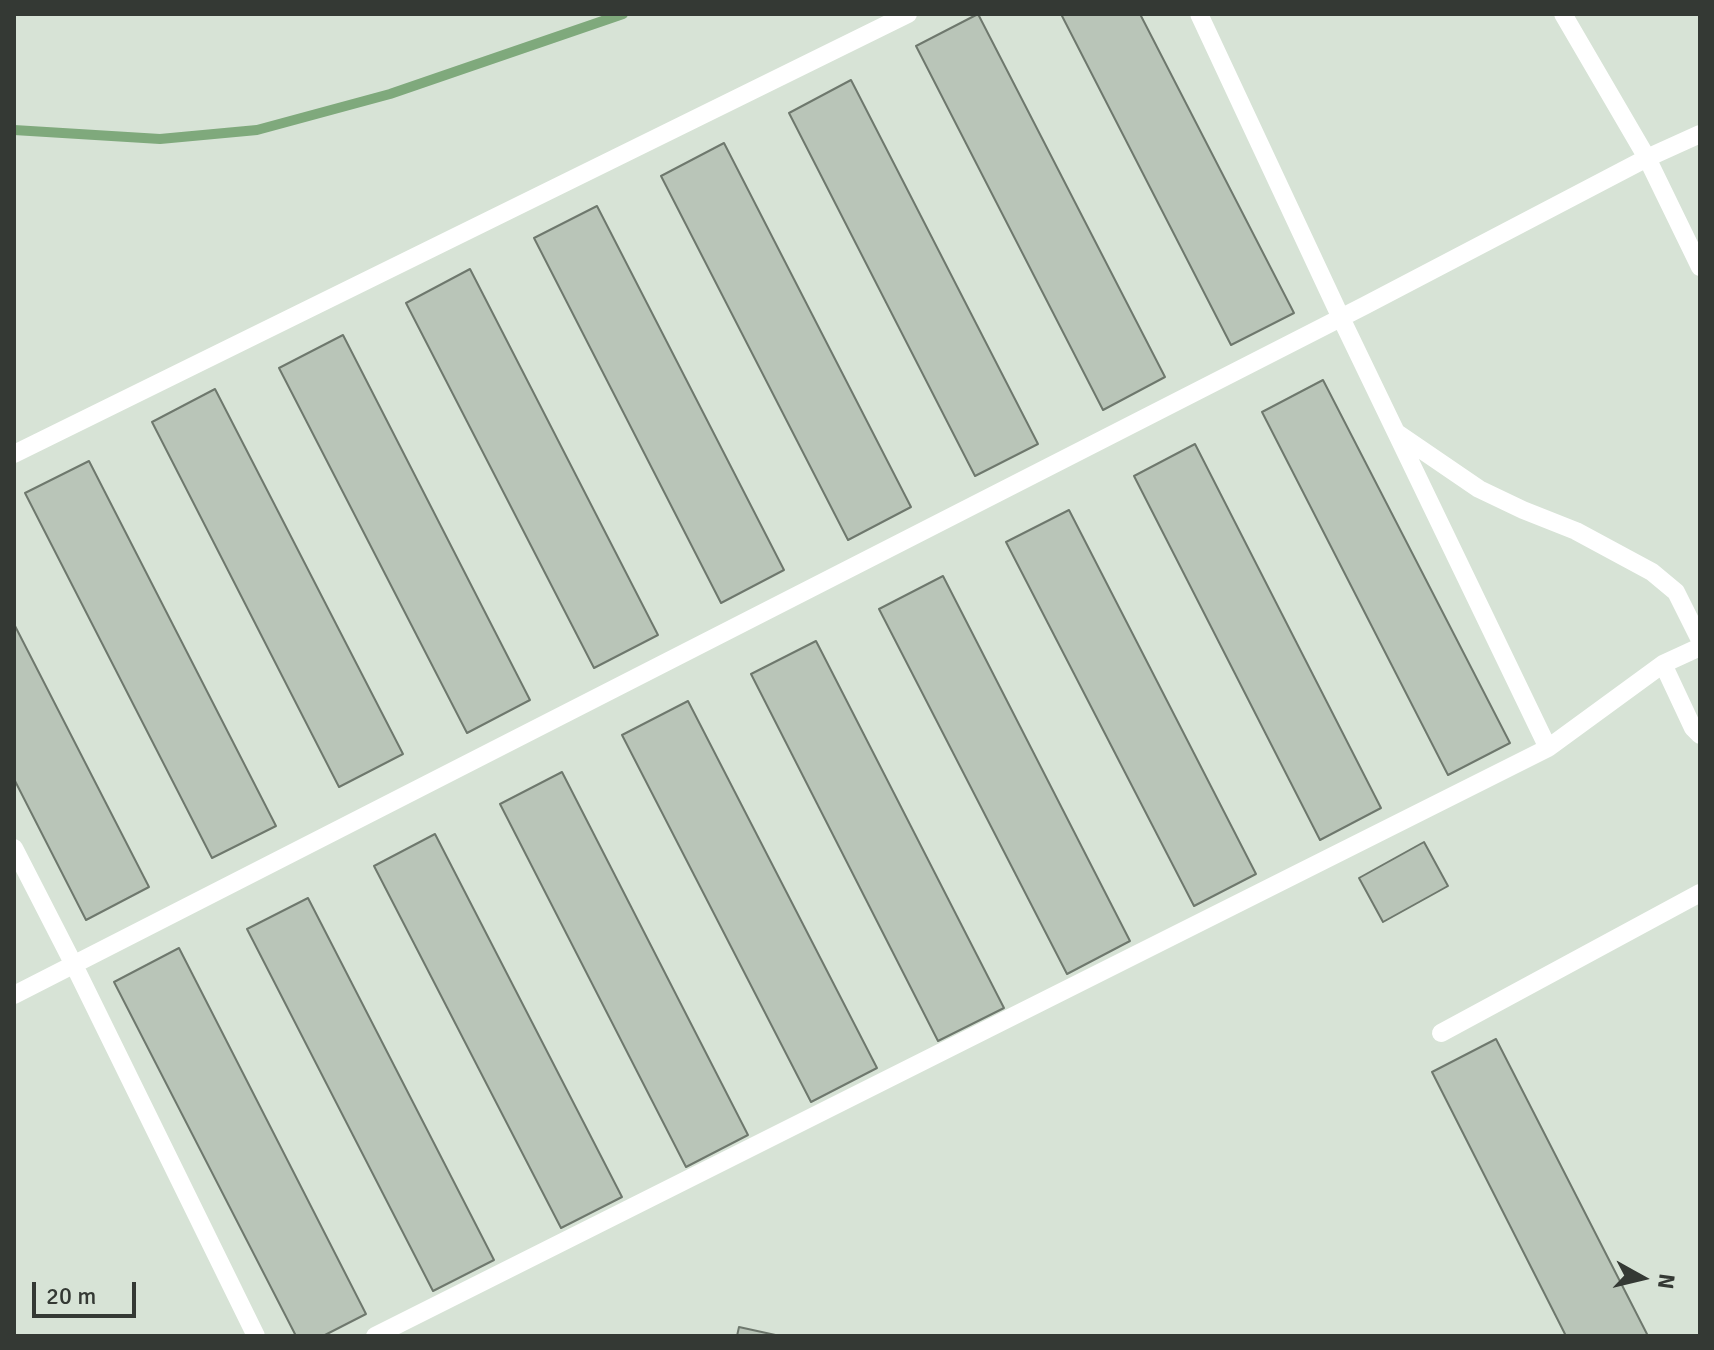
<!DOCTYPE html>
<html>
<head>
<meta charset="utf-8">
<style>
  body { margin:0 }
  #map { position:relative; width:1714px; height:1350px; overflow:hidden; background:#d7e3d6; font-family:Signika,sans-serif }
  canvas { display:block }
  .frame { position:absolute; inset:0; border:16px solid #343934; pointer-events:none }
  .north { position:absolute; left:1602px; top:1238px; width:80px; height:80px; -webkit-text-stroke:6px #d7e3d6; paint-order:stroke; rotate:98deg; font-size:22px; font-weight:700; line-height:32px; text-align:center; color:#343934 }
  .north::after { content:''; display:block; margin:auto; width:28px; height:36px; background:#343934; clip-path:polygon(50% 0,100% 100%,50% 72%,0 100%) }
  .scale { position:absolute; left:32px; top:1282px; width:104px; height:36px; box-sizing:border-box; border:4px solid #343934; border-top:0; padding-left:10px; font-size:24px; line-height:28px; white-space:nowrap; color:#343934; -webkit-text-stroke:6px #d7e3d6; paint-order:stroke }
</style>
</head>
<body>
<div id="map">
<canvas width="1714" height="1350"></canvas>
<div class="frame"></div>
<div class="north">N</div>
<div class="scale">20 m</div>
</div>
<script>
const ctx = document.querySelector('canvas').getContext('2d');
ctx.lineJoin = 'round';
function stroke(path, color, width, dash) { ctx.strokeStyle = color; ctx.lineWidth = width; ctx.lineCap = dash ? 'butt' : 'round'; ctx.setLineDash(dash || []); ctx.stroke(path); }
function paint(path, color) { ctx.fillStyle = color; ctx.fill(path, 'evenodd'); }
stroke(new Path2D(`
  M14 130 160 139 257 130 390 94 623 14`), '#7fa97c', 10);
const building = new Path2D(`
  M978 14 1165 377 1103 410 916 46Z
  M1061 14H1140L1294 313 1231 345Z
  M851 80 1038 444 975 476 789 113Z
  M724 143 911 507 848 540 661 176Z
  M597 206 784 570 721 603 534 238Z
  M470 269 658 635 594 668 406 303Z
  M343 335 530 700 467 733 279 368Z
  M1323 380 1510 743 1448 775 1262 412Z
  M215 389 403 754 339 787 152 422Z
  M1195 444 1381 808 1320 840 1134 476Z
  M89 461 276 826 212 858 25 493Z
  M1069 510 1256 874 1194 906 1006 542Z
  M943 576 1130 941 1067 974 879 609Z
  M14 624 149 887 86 920 14 779Z
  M816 641 1004 1008 938 1041 751 674Z
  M688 701 877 1068 811 1102 622 735Z
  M562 772 748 1135 686 1167 500 804Z
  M435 834 622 1197 561 1228 374 866Z
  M1424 842 1448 886 1383 922 1359 878Z
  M308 898 494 1260 433 1291 247 929Z
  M179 948 366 1314 323 1336H296L114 982Z
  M1496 1039 1648 1336H1566L1432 1072Z
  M739 1327 780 1336H737Z`);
paint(building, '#b9c5b8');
stroke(building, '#6e786d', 2);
stroke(new Path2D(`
  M1563 14 1647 158 1700 267
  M1397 433 1479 489 1523 510 1576 531 1652 572 1676 592 1700 640
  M14 454 908 14
  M1663 664 1693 728 1700 735
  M1548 748 1663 664 1700 647
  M14 848 74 965 256 1336
  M14 995 1364 306 1647 158 1700 134
  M1441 1033 1700 893
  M375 1336 1548 748 1341 318 1199 14`), '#fff', 18);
</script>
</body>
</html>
